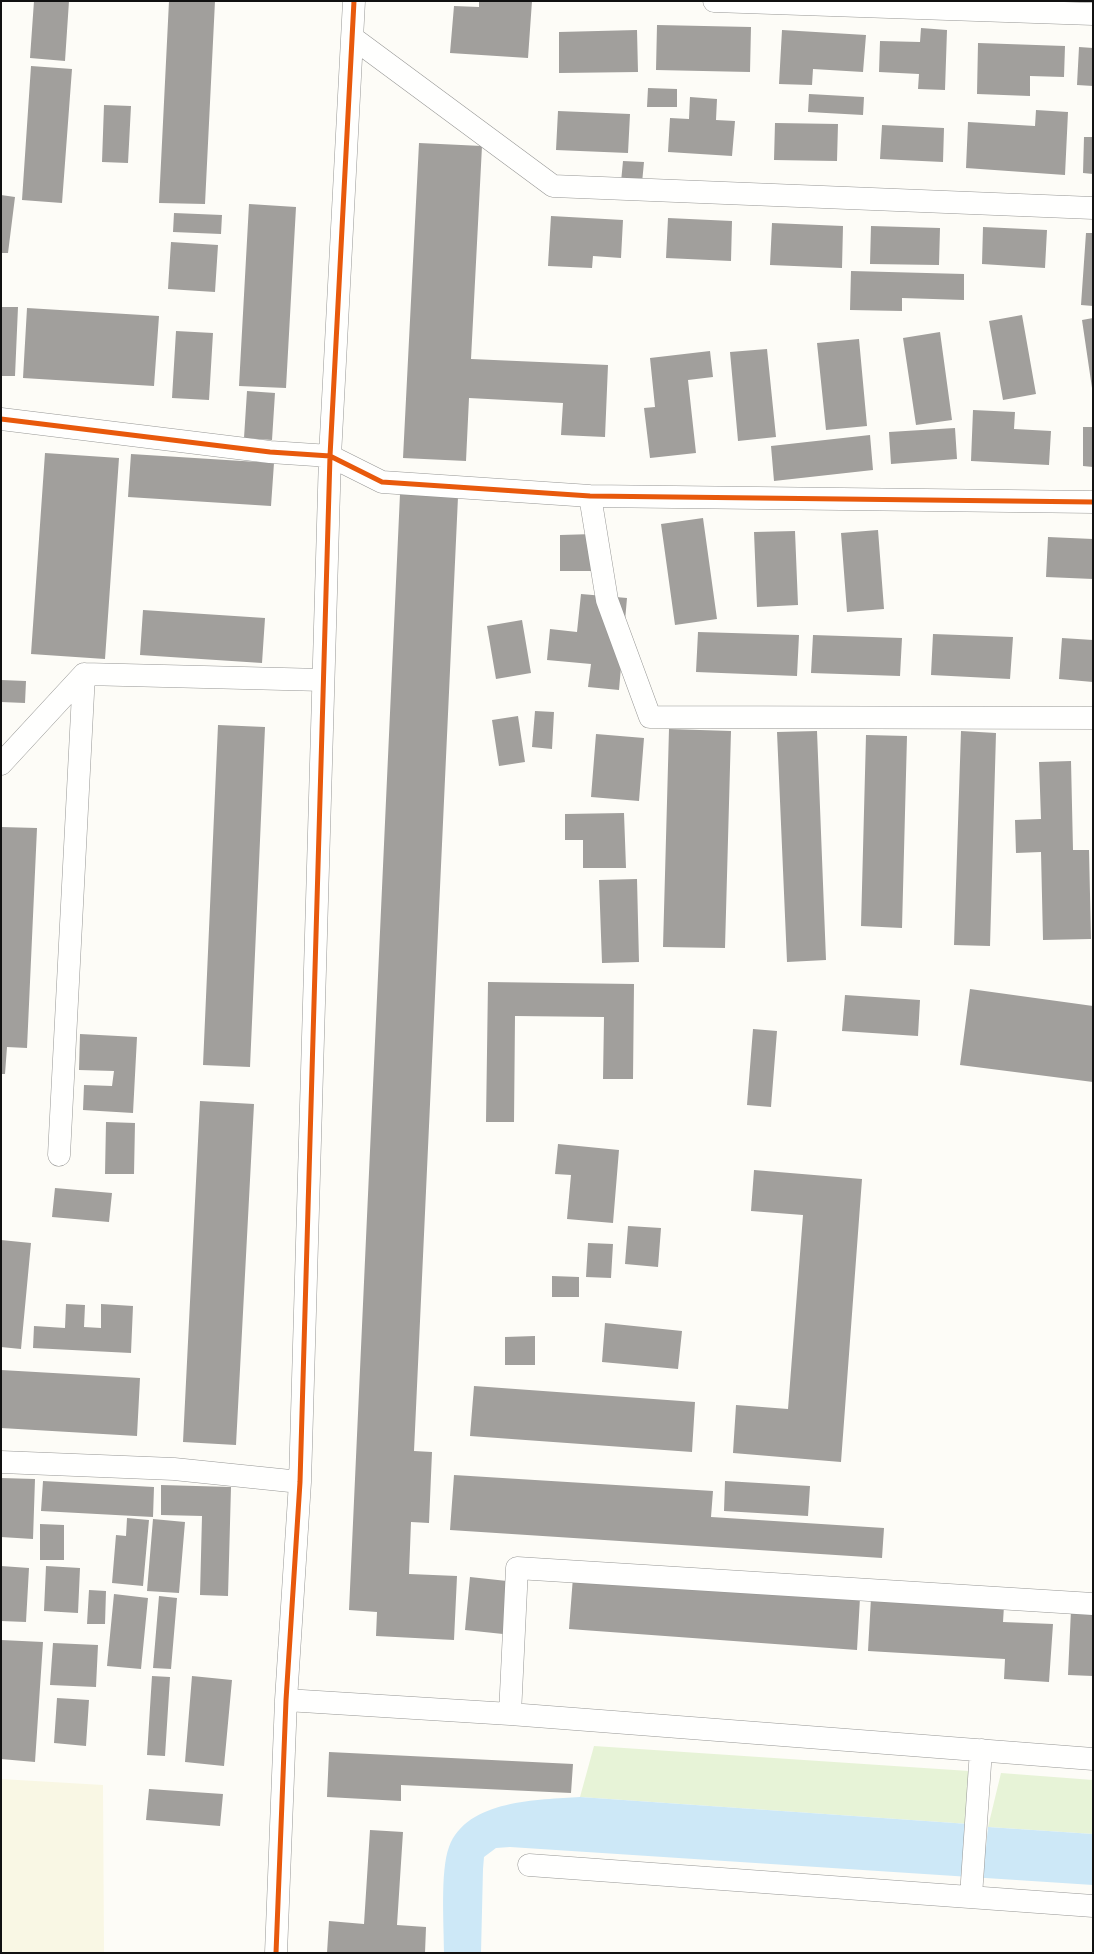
<!DOCTYPE html>
<html>
<head>
<meta charset="utf-8">
<style>
  body { margin:0 }
  #map { position:relative; width:1094px; height:1954px; overflow:hidden; background:#fdfcf7; font-family:Georgia,serif }
  canvas { display:block }
  .frame { position:absolute; inset:0; border:2px solid #111; pointer-events:none }
</style>
</head>
<body>
<div id="map">
<canvas width="1094" height="1954"></canvas>
<div class="frame"></div>
</div>
<script>
const ctx = document.querySelector('canvas').getContext('2d');
ctx.lineJoin = 'round';
function paint(path, color) { ctx.fillStyle = color; ctx.fill(path, 'evenodd'); }
function stroke(path, color, width, dash) { ctx.strokeStyle = color; ctx.lineWidth = width; ctx.lineCap = dash ? 'butt' : 'round'; ctx.setLineDash(dash || []); ctx.stroke(path); }
paint(new Path2D(`
  M1 1779 103 1785 104 1953H1Z`), '#f9f7e4');
paint(new Path2D(`
  M594 1746 969 1771V1824L580 1797Z
  M1001 1773 1093 1780V1834L988 1827Z`), '#e7f3d7');
paint(new Path2D(`
  M580 1797 969 1824 967 1851 986 1847 988 1827 1093 1834V1885L510 1847 496 1848 484 1857 483 1869 481 1953H444C444 1926 440 1871 449 1847 467 1799 539 1800 580 1797Z`), '#cde8f7');
paint(new Path2D(`
  M34 1H69L65 61 30 58Z
  M169 1H215L205 204 159 203Z
  M479 1H532L528 58 450 53 454 6 479 7Z
  M657 25 751 27 750 72 656 70Z
  M921 28 947 30 945 90 918 89 919 74 879 72 880 41 920 42Z
  M637 30 638 72 559 73V32Z
  M782 30 866 35 863 72 813 69 812 85 779 84Z
  M978 43 1065 46 1064 77 1030 76V96L977 94Z
  M1079 47 1093 48V86L1077 85Z
  M31 66 72 69 62 203 22 200Z
  M648 88 677 89V107H647Z
  M809 94 864 97 863 115 808 112Z
  M690 97 717 99 716 120 735 121 732 156 668 152 670 118 689 119Z
  M104 105 131 106 128 163 102 162Z
  M1036 110 1068 112 1065 175 966 168 968 122 1035 126Z
  M558 111 630 114 628 153 556 150Z
  M775 123 838 124 837 161 774 160Z
  M882 125 944 128 943 162 880 159Z
  M1084 137H1093V174L1083 173Z
  M419 143 482 146 471 359 608 365 605 437 561 435 563 403 469 398 466 461 403 458Z
  M623 161 644 162 642 183 621 182Z
  M1 195 15 197 8 253H1Z
  M249 204 296 207 286 388 239 386Z
  M174 213 222 215 221 234 173 232Z
  M551 216 623 220 621 258 593 256 592 268 548 266Z
  M668 218 732 221 731 261 666 258Z
  M772 223 843 226 842 268 770 265Z
  M871 226 940 228 939 265 870 264Z
  M983 227 1047 230 1045 268 982 264Z
  M1086 233H1093V306L1081 305Z
  M171 242 218 245 215 292 168 289Z
  M851 271 964 274V300L902 298V311L850 310Z
  M1 307H18L15 376H1Z
  M27 308 159 316 154 386 23 378Z
  M1022 315 1036 394 1003 400 989 321Z
  M1093 318V388H1092L1082 320Z
  M176 331 213 333 209 400 172 398Z
  M940 332 952 420 916 425 903 338Z
  M859 339 867 426 826 430 817 343Z
  M767 349 776 437 738 441 730 352Z
  M710 351 713 377 688 380 696 453 650 458 644 408 655 407 650 358Z
  M247 391 275 393 272 440 244 438Z
  M973 410 1015 412 1014 429 1051 431 1049 465 971 461Z
  M1083 427H1093V467L1083 466Z
  M955 428 957 459 891 464 889 432Z
  M870 435 873 470 774 481 771 446Z
  M45 453 119 458 105 659 31 654Z
  M131 454 274 463 271 506 128 497Z
  M400 494 458 497 414 1451 432 1452 429 1523 411 1522 409 1574 457 1576 454 1640 376 1636 377 1612 349 1610Z
  M703 518 717 619 675 625 661 524Z
  M878 530 884 609 847 612 841 533Z
  M795 531 798 605 757 607 754 532Z
  M594 534 595 571H560V535Z
  M1048 537 1093 539V579L1046 577Z
  M581 594 627 598 619 690 588 687 591 664 547 660 550 629 577 632Z
  M143 610 265 618 262 663 140 655Z
  M522 620 531 673 496 679 487 626Z
  M698 632 799 635 797 676 696 672Z
  M933 634 1013 637 1010 679 931 675Z
  M813 635 902 638 900 676 811 673Z
  M1062 638 1093 640V682L1059 679Z
  M1 680 26 681 25 703 1 702Z
  M535 711 554 712 552 749 532 747Z
  M518 716 525 762 499 766 492 720Z
  M218 725 265 727 250 1067 203 1065Z
  M669 729 731 731 725 948 663 947Z
  M817 731 826 960 787 962 777 732Z
  M961 731 996 733 990 946 954 945Z
  M596 734 644 738 639 801 591 797Z
  M866 735 907 736 902 928 861 926Z
  M1071 761 1073 850H1089L1091 939 1043 940 1041 852 1016 853 1015 820 1041 819 1039 762Z
  M624 813 626 868H583V840H565V814Z
  M1 827 37 828 27 1048 7 1047 5 1074H1Z
  M637 879 639 962 602 963 599 880Z
  M488 982 634 984 633 1079H603L604 1017 515 1016 514 1122H486Z
  M970 989 1093 1006V1082L960 1065Z
  M845 995 920 1000 918 1036 842 1031Z
  M753 1029 777 1031 771 1107 747 1105Z
  M80 1034 137 1037 133 1113 83 1110 84 1085 112 1086 114 1071 79 1070Z
  M200 1101 254 1104 236 1445 183 1442Z
  M106 1122 135 1123 134 1174H105Z
  M558 1144 619 1150 613 1223 567 1219 571 1175 555 1174Z
  M754 1170 862 1179 841 1462 733 1453 736 1405 788 1409 803 1215 751 1211Z
  M55 1188 112 1193 109 1222 52 1217Z
  M628 1226 661 1228 658 1267 625 1264Z
  M1 1240 31 1243 21 1349 1 1347Z
  M588 1243 613 1244 611 1278 586 1277Z
  M552 1276 579 1277V1297H552Z
  M66 1304 85 1305 84 1327 101 1328V1304L133 1306 131 1353 33 1348 34 1326 65 1328Z
  M605 1323 682 1331 678 1369 602 1362Z
  M535 1336V1365H505V1337Z
  M1 1370 140 1378 137 1436 1 1428Z
  M474 1386 695 1402 692 1452 470 1436Z
  M454 1475 713 1491 711 1517 884 1528 882 1558 450 1530Z
  M1 1478 35 1479 33 1539 1 1537Z
  M43 1481 154 1487 153 1517 41 1511Z
  M725 1481 810 1486 808 1516 724 1511Z
  M161 1485 231 1487 228 1596 200 1595 202 1516 161 1515Z
  M127 1518 149 1520 143 1586 112 1583 116 1535 126 1536Z
  M153 1519 185 1522 179 1593 147 1591Z
  M40 1524 64 1525V1560H40Z
  M1 1566 29 1568 26 1622 1 1621Z
  M46 1566 80 1568 78 1613 44 1611Z
  M470 1577 507 1581 503 1634 465 1630Z
  M573 1577 860 1598 857 1650 569 1629Z
  M89 1590 106 1591 105 1624H87Z
  M114 1594 148 1598 141 1669 107 1666Z
  M159 1596 177 1598 171 1669 153 1668Z
  M871 1598 1004 1606 1003 1622 1053 1624 1049 1682 1004 1679 1005 1659 868 1651Z
  M1071 1610 1093 1611V1676L1068 1675Z
  M1 1640 43 1642 35 1762 1 1759Z
  M53 1643 98 1645 96 1687 50 1685Z
  M152 1676 170 1677 165 1756 147 1755Z
  M192 1676 232 1680 224 1766 185 1762Z
  M57 1698 89 1700 86 1746 54 1743Z
  M329 1752 573 1764 571 1793 401 1785V1801L327 1797Z
  M149 1789 223 1794 220 1826 146 1820Z
  M370 1830 403 1832 397 1925 426 1927 425 1953H327L329 1921 364 1924Z`), '#a19f9c');
const minor = new Path2D(`
  M714 1 1093 14
  M353 38 553 186 1093 208
  M1 419 270 452 330 456 382 482 590 496 1093 502
  M590 496 607 600 650 717 1093 718
  M1 764 84 674 323 680
  M59 1155 84 674
  M1 1462 174 1469 300 1482
  M286 1700 510 1714 1093 1759
  M510 1714 517 1568 1093 1604
  M529 1865 1093 1906
  M971 1896 981 1750
  M276 1953 286 1700 300 1482 330 456 354 1`);
stroke(minor, '#979795', 23);
stroke(minor, '#fffffe', 22);
stroke(new Path2D(`
  M1 419 270 452 330 456 382 482 590 496 1093 502
  M276 1953 286 1700 300 1482 330 456 354 1`), '#e8590c', 5);
</script>
</body>
</html>
